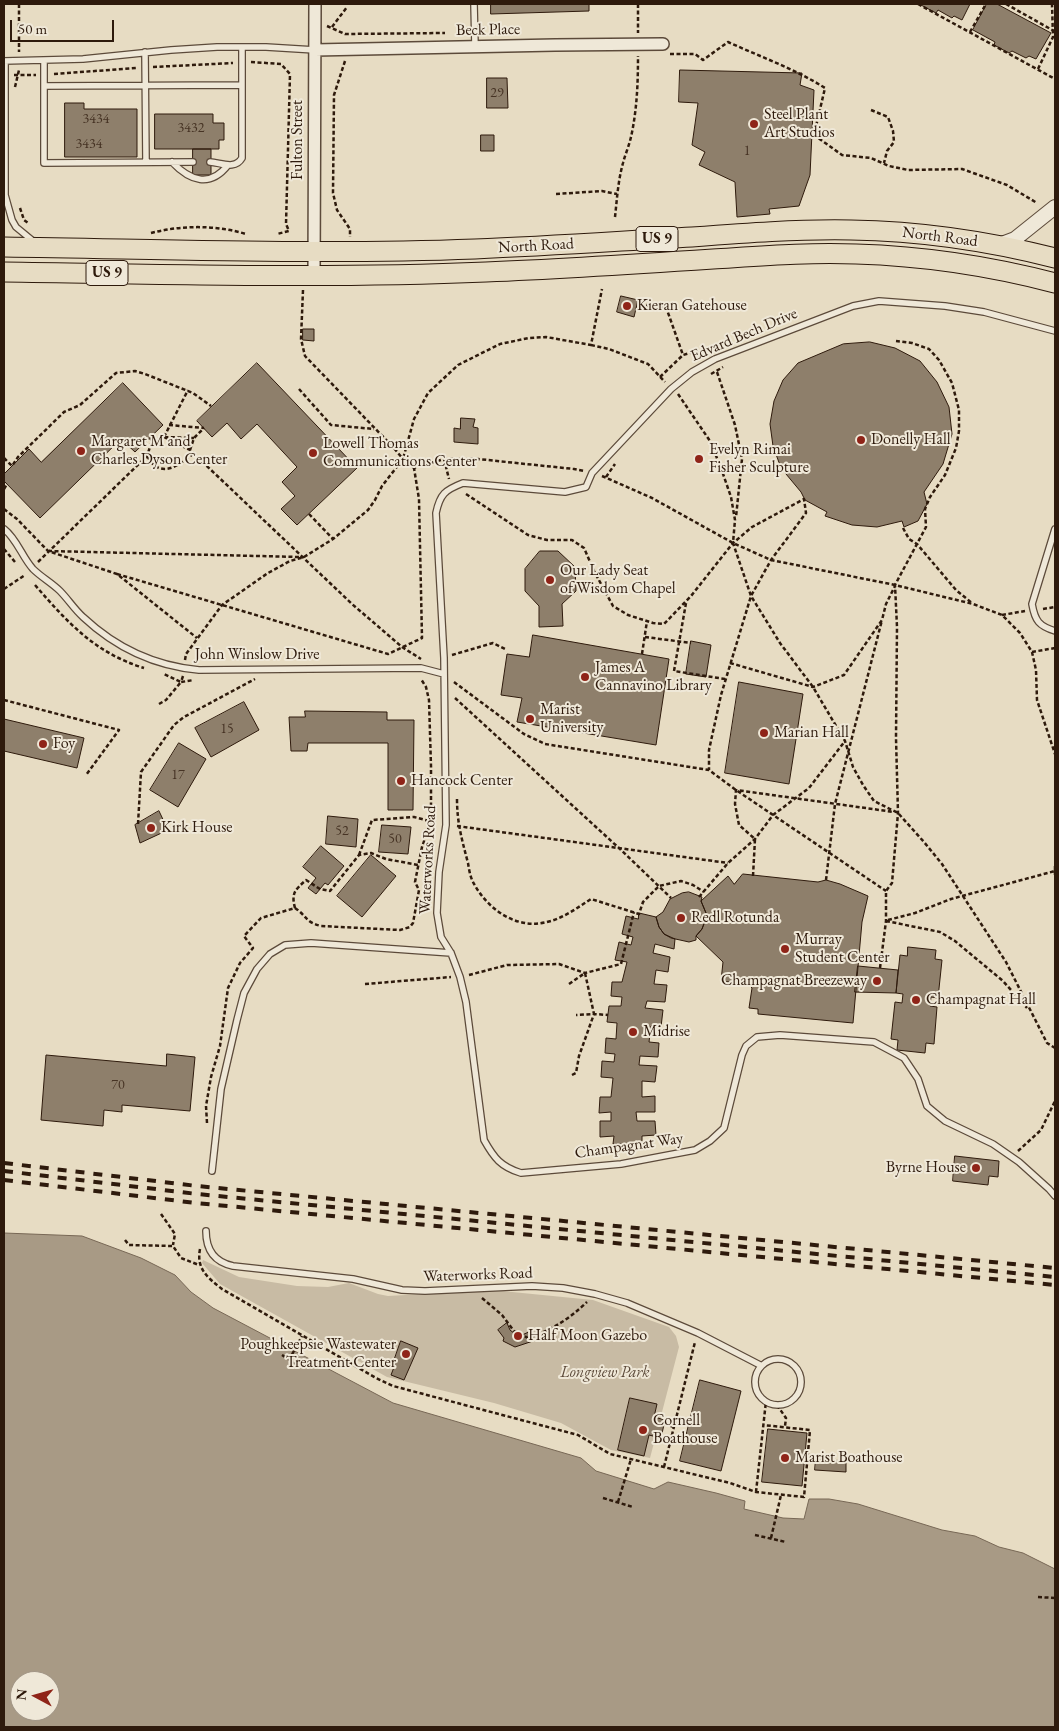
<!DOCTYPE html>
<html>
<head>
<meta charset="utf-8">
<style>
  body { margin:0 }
  #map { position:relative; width:1059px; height:1731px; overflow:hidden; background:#e7dcc3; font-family:"EB Garamond",serif }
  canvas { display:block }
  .frame { position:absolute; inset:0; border:5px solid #2e1a0c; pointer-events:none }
  .north { position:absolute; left:10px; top:1671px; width:50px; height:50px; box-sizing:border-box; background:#efe8d8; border:1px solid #a29686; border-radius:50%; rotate:276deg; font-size:14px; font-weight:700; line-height:20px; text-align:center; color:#2e1a0c }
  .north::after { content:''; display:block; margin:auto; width:18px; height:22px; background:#8f2418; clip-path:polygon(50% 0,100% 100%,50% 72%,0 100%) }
  .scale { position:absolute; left:10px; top:20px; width:104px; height:22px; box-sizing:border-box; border:2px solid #2e1a0c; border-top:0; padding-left:6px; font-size:15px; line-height:18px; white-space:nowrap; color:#2e1a0c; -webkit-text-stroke:4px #efe8d8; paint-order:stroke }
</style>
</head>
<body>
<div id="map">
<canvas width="1059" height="1731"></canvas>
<div class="frame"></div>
<div class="north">N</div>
<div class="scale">50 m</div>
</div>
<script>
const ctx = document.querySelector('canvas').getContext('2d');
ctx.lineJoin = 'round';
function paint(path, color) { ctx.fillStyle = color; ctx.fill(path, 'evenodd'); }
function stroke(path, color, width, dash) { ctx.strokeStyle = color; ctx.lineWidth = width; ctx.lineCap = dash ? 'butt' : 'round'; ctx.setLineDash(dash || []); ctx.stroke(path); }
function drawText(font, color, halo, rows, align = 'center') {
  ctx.font = font + ' "EB Garamond",serif'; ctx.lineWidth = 4; ctx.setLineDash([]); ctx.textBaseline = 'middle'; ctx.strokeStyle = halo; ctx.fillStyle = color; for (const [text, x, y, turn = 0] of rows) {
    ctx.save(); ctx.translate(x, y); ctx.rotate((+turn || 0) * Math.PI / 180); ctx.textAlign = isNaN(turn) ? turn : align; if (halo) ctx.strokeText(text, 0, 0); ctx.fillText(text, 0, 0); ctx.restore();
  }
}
paint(new Path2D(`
  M203 1260 239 1277 297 1286 328 1287 349 1283 378 1294 388 1296 492 1290 593 1300 669 1327 676 1336 679 1347 650 1458 611 1450 561 1423 494 1403 387 1377 220 1284 202 1263Z`), '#c8bba4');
const water = new Path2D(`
  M4 1233 82 1236 141 1258 175 1275 191 1292 213 1308 393 1403 581 1458 596 1471 654 1489 668 1482 716 1493 745 1501 744 1509 783 1518 804 1519 809 1499H829L858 1504 942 1530 975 1536 999 1547 1023 1553 1055 1569V1727H4ZM20 1681H50V1711H20Z`);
paint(water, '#a89a85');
stroke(water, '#776755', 1);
const building = new Path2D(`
  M491 4H589V11L491 14Z
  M922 4H970L962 20 954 16 952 18 938 10 936 13 921 5Z
  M987 4H997L1051 33 1036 59 1029 56 1026 58 1012 51 1009 53 994 45 995 42 973 30Z
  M680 70 802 73 800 85 814 90 810 175 799 206 769 209 770 214 737 217 735 182 699 165 705 152 692 145 698 103 679 102Z
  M487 78H507L508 108H487Z
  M65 103H84V109H137V157H65Z
  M155 114H213V123H224V140H219V149H155Z
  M481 135H494V151H481Z
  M193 149H211V175H193Z
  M621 296 638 300 634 317 617 312Z
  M303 329H314V341L303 340Z
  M870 342 895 348 920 361 937 382 949 407 952 434 943 464 924 492 927 504 918 521 904 527 902 521 877 527 852 525 825 516 827 512 805 500 801 492 781 468 773 446 770 424 774 401 783 380 798 363 843 344Z
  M257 363 357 468 297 525 281 509 295 496 282 482 297 467 257 424 241 439 227 423 212 437 197 421Z
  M123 383 163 425 135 452 121 439 40 518 4 481V474L29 449 41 462Z
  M461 418 475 419 473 427 478 428V444L454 442V428L460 429Z
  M540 551H558L575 567 576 591 562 604 563 626 539 627V606L525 591V569Z
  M533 635 669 659 656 745 517 722 522 698 501 695 507 654 529 657Z
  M691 641 711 645 706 677 686 674Z
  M739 682 803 694 789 784 725 773Z
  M244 702 259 730 211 757 195 728Z
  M305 711 387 712V720H414L413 810H388V743H308L307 751H291L289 717H305Z
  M4 719 84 738 77 768 4 751Z
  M179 743 206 759 178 807 150 790Z
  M159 811 168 830 140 843 135 825Z
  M328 816 358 819 356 847 326 844Z
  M382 825 411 827 408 854 379 852Z
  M321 846 344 866 328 885 325 883 316 894 308 888 316 878 303 867Z
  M371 855 396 876 362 917 337 896Z
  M743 874 818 882 826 880 840 884 868 896 862 922 853 1023 758 1014V1009L749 1008 752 988 748 984 721 981 723 962 696 936 702 929 705 921 706 913 701 901 728 876 734 884Z
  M689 892 702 897 701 901 706 913 705 921 702 929 696 936V940L689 942 671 938 664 934 659 927 656 917 663 912 670 899 682 893Z
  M639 913 656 917 659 927 664 934 675 939 674 949 655 944 653 953 670 957 668 972 656 970 654 984 667 985 665 1002 647 1001 645 1008 663 1010 661 1027 651 1026 649 1042 659 1043 658 1057 640 1056 639 1065 657 1066 655 1082 642 1081V1097L655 1096V1112H636L637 1121H655L656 1135 642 1136V1144H613L614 1136 600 1137V1121H611V1112L599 1113 600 1097H611L613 1078 601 1077 602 1061 614 1062 615 1054 605 1053 606 1038 616 1039 617 1023 607 1022 609 1006H621L622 997 611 996 612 982H622L627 962 615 960 619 942 631 945 633 937 622 934 626 916 638 919Z
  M908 947 936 950 935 959 942 960 938 998 931 997 930 1006 937 1007 934 1044 926 1043 925 1053 897 1050 898 1040 891 1039 895 1002 902 1003 903 994 896 993 900 955 907 956Z
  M858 966 898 970 896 993 855 992Z
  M167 1054 195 1057 190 1111 122 1105V1112L104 1110 103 1126 41 1120 46 1055 166 1066Z
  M955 1156 999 1161 998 1177 989 1176 988 1185 953 1181Z
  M507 1323 510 1330 515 1334 522 1335 531 1331 533 1341 515 1347 503 1341 504 1338 498 1330Z
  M401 1341 418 1348 404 1380 391 1375 396 1362 394 1361Z
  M700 1380 741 1391 721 1471 680 1461Z
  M630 1398 657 1404 654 1417 665 1420 661 1438 649 1435 644 1456 618 1450Z
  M768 1429 807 1433 802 1486 762 1482Z
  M816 1459 846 1461V1472L815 1470Z`);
paint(building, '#8e7f6b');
stroke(building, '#2e1a0c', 1);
const service = new Path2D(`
  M474 4 475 46
  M145 52 146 162
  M4 61 83 59 171 50 217 47H266L315 50
  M5 61V195L12 220 16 227 33 241
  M44 61V163L193 162
  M44 86 242 85
  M172 162C190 181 210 188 228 165
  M210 162C222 163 235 170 242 158V47
  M1055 331 984 312 945 306 879 301 853 306 715 359 692 372 671 389 592 473 586 487 565 492 463 483C445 490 440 494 436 513L444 658 446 825 439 872 437 913 441 937 451 953 460 977 466 1002 484 1140C494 1158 501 1167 521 1173L621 1164 695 1150 710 1141 724 1128 742 1055 746 1046 757 1037 780 1035 874 1042 904 1058 918 1079 927 1106 945 1121 993 1144 1019 1162 1049 1189 1055 1196
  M4 529C17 539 22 557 33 569 41 577 52 583 60 591 68 599 74 609 83 617 115 647 155 666 199 670L421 668 444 674
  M1055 529 1032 604C1035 621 1039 626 1055 631
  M212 1171 221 1089 237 1020 244 993 257 969 270 954 285 945 311 943 451 953
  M206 1231C206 1249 214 1262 233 1266L353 1279 402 1290 425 1291 532 1286 563 1288 595 1294 627 1303 698 1333 760 1365
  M755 1382a23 23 0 1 1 46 0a23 23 0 1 1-46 0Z`);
const minor = new Path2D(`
  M315 50 555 45 663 44
  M314 276 315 4`);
const tertiary = new Path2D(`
  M999 245 1015 239 1055 207`);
const trunk = new Path2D(`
  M4 247C161 249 318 255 475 249 548 246 620 241 692 237 745 233 798 229 851 230 920 231 988 241 1055 258
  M4 272C164 274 325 279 486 272 562 269 638 264 713 259 761 256 809 252 856 254 924 256 990 266 1055 283`);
stroke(service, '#5c4a3a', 8);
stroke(minor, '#5c4a3a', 14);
stroke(tertiary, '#5c4a3a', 16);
stroke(trunk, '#2e1a0c', 21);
stroke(new Path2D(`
  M19 4V52
  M638 4V33
  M918 4 1055 79
  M1006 4 1054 31
  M327 26 345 34 445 33
  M332 27 347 7
  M970 32 986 4
  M670 54H695L703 60 728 42C761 57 795 69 825 88L814 135 842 155 871 158 889 166 908 170 962 169 1007 185 1037 203
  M345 61 334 95 333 193 337 210 350 229V237
  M251 62 281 64 290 74 286 224 289 231 277 234
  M153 67 233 63
  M1038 69 1053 37 1052 4
  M54 74 136 68
  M14 75H36
  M15 87 19 70
  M871 110 888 117 893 131 894 142 887 151 884 163
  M556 194 602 191 617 194
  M20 208 24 220 28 223
  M615 217C617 199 618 181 623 163 625 155 629 146 631 137 637 110 638 83 638 56
  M151 233C182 225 216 225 246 234
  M303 290 301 339 305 356 393 447 403 459 414 468 444 459H478L574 469 584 471
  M646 305 666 307 683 355 696 351 703 354
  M591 345 609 349 648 364 665 382
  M717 372 735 425 742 459 736 517
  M711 374 723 367
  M660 377 683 355
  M299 389 331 425 374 429
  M678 394 710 441 721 468 731 497 735 520 733 543 751 596 780 643 813 687 845 741 853 767 863 785 874 801 898 813 924 842 942 864 1006 962 1047 1043 1055 1048
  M169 425 204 428
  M164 437 190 450 352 604 402 647 421 659
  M164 437 188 390
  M152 441 164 437 194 438
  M190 450 194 438 204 428
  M147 456C149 459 152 464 155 466 169 475 183 461 193 454
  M4 458 12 466 18 457 64 412 80 405 116 373 135 371 145 374 193 393 211 406
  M444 459 449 479
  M602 476 652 498 733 543 771 560 895 585 973 604 1002 615 1020 633 1032 652 1036 670 1037 700 1055 754
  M606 477 615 464
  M4 489 7 484
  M466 494 528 535 547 540H572L584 548 594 571 613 606 628 615 653 623 664 624 691 596 733 543 752 527 804 499 806 513 771 560 751 596 721 695 709 750V770
  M4 509 17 519 48 551 117 574 197 638
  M309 514 333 539
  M903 528 909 539 917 544 956 590 972 603
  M4 549 15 562
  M48 551 300 557
  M38 562 147 456 152 441 150 438
  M117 574 388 654 422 638 419 499 414 468
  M35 585C68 623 95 653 144 668
  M4 589 25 575
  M686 603 674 671 725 679
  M1043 609 1055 607
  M1002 615 1025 611
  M645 637 691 643
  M1032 652 1055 648
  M642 654 647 621
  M452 655 493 643 507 650
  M185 660 186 654 222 605 268 573 290 561 304 557 333 539 368 510 375 500 382 486 403 459 414 419 428 393 458 365 500 344 529 338 546 337 591 345 602 289
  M730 663 813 687 844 675 882 620 886 604 895 586
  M183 676 181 682 194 680
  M454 682 524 734 545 744 709 770 736 790 886 891
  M455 698 620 849 671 898
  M4 700 119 730 86 775
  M159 704 166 700 181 682 164 674
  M457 799C457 823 462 840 468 863 469 869 470 876 473 882 487 909 516 930 547 922 564 918 577 908 591 899L639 914 643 902 659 886 681 881 693 885 704 892
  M138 824 141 772 174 725 184 717 255 679
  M457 826 728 863
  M359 855 372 820 414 817 437 823
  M1055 866V875
  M753 876 755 839 739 825 735 804 736 790 894 812
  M826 880 835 804 882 620
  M699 897 728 863 755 839 773 815 809 788 845 741
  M295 908C291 893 295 890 306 880L320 889 330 891 359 855 371 853 386 859 418 865
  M888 920 915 913 951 899 1055 871
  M886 921 940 932 955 941 1003 981 1027 1008
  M880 968 886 921V891L892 883 898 813 896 738 897 627 895 585 926 527 925 509 930 497 945 475 956 448 959 431V410L952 383 939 360 929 349 912 343 896 341
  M469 975 507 965 559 964 585 973 621 964 634 912
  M365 984 451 977
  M569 984 585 973 594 1014 576 1015
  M572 1075 576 1073 579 1056 594 1014 608 1015
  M207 1123 206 1106 211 1077 220 1046 228 988 240 963 253 948 244 936 261 918 295 908C307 916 305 922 321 926L400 930 410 927 413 923 419 890 415 882 422 847 431 821V766L429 700 426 687 421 679
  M1018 1151 1041 1130 1055 1101
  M161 1214 175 1234 173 1245
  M125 1240 129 1245 173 1246 181 1258 199 1265
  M200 1249C196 1269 208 1278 222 1289L376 1378 393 1386 578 1435 610 1454 730 1483 756 1492 804 1497 810 1430 763 1425
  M482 1298 502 1315 514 1331 528 1338C552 1330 569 1319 587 1302
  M282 1355 296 1364
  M289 1360 302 1336
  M777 1405 786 1418 785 1426
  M664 1424 674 1427
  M664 1467 695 1342
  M756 1492 766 1401
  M603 1498 633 1507
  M618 1502 631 1459
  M755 1535 786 1542
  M771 1538 781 1495
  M1038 1597 1055 1598`), '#2e1a0c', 2.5, [4, 2.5]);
stroke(service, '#efe8d8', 5.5);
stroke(minor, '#efe8d8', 11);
stroke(tertiary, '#efe8d8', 14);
stroke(trunk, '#e7dcc3', 19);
stroke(new Path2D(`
  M4 1163 197 1186 1055 1268
  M4 1171 197 1194 1055 1277
  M4 1180 196 1203 1055 1285`), '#2e1a0c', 4, [9, 9]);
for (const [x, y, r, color] of [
  [754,124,5,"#8f2418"],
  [627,306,5,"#8f2418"],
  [861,440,5,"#8f2418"],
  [81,451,5,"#8f2418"],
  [313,453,5,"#8f2418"],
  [699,459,5,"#8f2418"],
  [550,580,5,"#8f2418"],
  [585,677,5,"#8f2418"],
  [530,719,5,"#8f2418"],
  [764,733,5,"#8f2418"],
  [43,744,5,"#8f2418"],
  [401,781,5,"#8f2418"],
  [151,828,5,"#8f2418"],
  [681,918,5,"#8f2418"],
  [785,949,5,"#8f2418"],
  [877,981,5,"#8f2418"],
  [916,1000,5,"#8f2418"],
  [633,1032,5,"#8f2418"],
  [976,1168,5,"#8f2418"],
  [518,1336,5,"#8f2418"],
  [406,1354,5,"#8f2418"],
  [643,1430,5,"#8f2418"],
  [785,1458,5,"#8f2418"]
]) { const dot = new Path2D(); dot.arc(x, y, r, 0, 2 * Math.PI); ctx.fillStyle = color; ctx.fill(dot); stroke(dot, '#efe8d8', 2); }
drawText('14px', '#463324', null, [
  ["29",497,93],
  ["3434",96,119],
  ["3432",191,128],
  ["3434",89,144],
  ["1",747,151],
  ["15",227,729],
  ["17",178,775],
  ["52",342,831],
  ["50",395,839],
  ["70",118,1085]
]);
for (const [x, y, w] of [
  [657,239,42],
  [107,273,42]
]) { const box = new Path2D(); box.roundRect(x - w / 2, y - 12.5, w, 25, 4); ctx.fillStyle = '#efe8d8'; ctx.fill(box); stroke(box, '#2e1a0c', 1); }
drawText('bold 15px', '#2e1a0c', null, [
  ["US 9",657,239],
  ["US 9",107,273]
]);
drawText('16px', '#2e1a0c', '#efe8d8', [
  ["Beck Place",488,30,-1],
  ["Fulton Street",298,140,-90],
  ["North Road",940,237,7],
  ["North Road",536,246,-3],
  ["Edvard Bech Drive",744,335,-23],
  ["John Winslow Drive",257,655],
  ["Waterworks Road",428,860,-87],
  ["Champagnat Way",629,1146,-8],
  ["Waterworks Road",478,1275,-2]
]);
drawText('16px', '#2e1a0c', '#efe8d8', [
  ["Steel Plant",764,115],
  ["Art Studios",764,133],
  ["Kieran Gatehouse",637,306],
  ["Donelly Hall",871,440],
  ["Margaret M and",91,442],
  ["Charles Dyson Center",91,460],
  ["Lowell Thomas",323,444],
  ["Communications Center",323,462],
  ["Evelyn Rimai",709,450],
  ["Fisher Sculpture",709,468],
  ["Our Lady Seat",560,571],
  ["of Wisdom Chapel",560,589],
  ["James A",595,668],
  ["Cannavino Library",595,686],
  ["Marist",540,710],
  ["University",540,728],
  ["Marian Hall",774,733],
  ["Foy",53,744],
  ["Hancock Center",411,781],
  ["Kirk House",161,828],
  ["Redl Rotunda",691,918],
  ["Murray",795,940],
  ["Student Center",795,958],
  ["Champagnat Breezeway",867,981,"right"],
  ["Champagnat Hall",926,1000],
  ["Midrise",643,1032],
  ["Byrne House",966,1168,"right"],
  ["Half Moon Gazebo",528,1336],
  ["Poughkeepsie Wastewater",396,1345,"right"],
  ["Treatment Center",396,1363,"right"],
  ["Cornell",653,1421],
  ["Boathouse",653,1439],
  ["Marist Boathouse",795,1458]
], 'left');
drawText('italic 16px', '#5c4a3a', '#efe8d8', [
  ["Longview Park",605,1373]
]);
</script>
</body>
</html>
